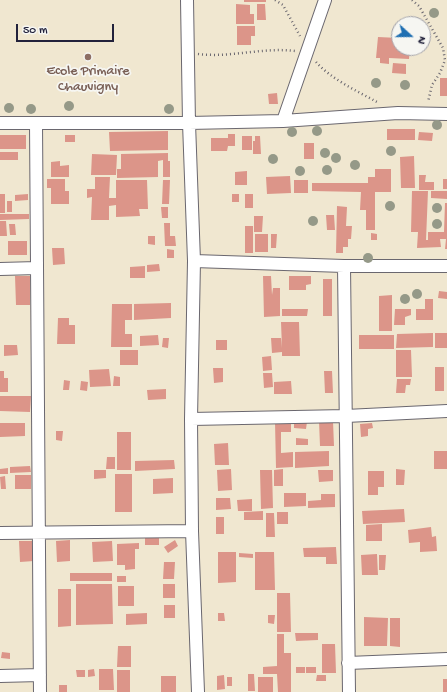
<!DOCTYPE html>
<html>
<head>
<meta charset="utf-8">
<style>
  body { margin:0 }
  #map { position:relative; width:447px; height:692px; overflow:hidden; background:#f0e7d0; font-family:"Gochi Hand",sans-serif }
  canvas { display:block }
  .north { position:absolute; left:391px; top:16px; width:40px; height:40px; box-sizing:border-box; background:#f6f6f2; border:1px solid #a1a1a9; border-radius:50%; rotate:111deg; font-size:11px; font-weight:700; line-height:16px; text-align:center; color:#22223b }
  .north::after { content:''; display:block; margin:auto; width:14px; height:18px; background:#1f6fb2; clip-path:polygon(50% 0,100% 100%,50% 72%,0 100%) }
  .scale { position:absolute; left:16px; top:24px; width:98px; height:18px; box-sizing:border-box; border:2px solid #22223b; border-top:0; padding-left:5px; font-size:12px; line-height:14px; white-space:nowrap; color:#22223b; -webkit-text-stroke:3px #f6f6f2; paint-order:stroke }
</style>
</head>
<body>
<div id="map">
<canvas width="447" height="692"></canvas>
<div class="north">N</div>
<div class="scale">50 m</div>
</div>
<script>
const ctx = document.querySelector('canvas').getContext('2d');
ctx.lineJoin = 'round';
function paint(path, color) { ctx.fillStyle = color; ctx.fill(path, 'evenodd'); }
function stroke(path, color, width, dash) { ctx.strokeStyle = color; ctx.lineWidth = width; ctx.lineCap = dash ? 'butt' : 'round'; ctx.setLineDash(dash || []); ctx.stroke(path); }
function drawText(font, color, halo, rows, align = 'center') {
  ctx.font = font + ' "Gochi Hand",sans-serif'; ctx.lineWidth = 3.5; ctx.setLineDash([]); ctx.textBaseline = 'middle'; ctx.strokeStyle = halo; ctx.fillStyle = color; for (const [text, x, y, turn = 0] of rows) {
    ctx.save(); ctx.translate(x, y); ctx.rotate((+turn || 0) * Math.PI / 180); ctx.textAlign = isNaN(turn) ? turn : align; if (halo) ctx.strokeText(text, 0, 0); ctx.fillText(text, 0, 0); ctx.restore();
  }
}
paint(new Path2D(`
  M244 0H266V2H244Z
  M236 4 250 5V14H254V24H236Z
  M257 4H265L266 20H257Z
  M237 26H255V36H251V45H237Z
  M378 37 399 38V48H410L409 59 389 58V64L380 63V58H376Z
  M393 63 406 64V74L392 73Z
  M440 78H447V96H440Z
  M277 93 278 104H269L268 94Z
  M387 129H415V140H387Z
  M168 131V150L110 151 109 132Z
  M419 132 433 133 432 141 418 140Z
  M228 134H235V146H228L227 151H211V138H228Z
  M0 135H26V149H0Z
  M65 135H75V142H65Z
  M242 136H252V150H242Z
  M255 136H260L261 154H253V141H255Z
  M304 143H314V159H304Z
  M0 152H18V160H0Z
  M168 153V161H170V177H163V160L158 161V177L117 178V169H121V154Z
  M92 154 117 155 116 175H91Z
  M414 156 415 188H401L400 157Z
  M60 161V166L69 165V177H51V162Z
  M375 169H391V192H375V230H366V210H360L361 192 312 191V183H368V177H375Z
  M247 171V185H235V172Z
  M419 175H426L425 182H434V190H419Z
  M290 176 291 193 267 194 266 177Z
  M95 177H110L109 198H116V180H147L148 209H139L140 216 116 217V205L109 206V220H91L92 197 87 198V189H95Z
  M47 179H65V191H69V204H51V188H47Z
  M443 179H447V189H443Z
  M163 180H170L169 204H162Z
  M294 180H308V193H294Z
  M412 191H428L426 240H428V232H444L445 203H447V249H445L446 239H440L441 247 417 248 418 232H411Z
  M431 191H447V199L431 198Z
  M0 194H5V213H0Z
  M28 194V200L15 201V195Z
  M232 194H239V202H232Z
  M245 194H253V208H245Z
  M7 201H12V212H7Z
  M337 206 347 207 346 226H352L351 239H348V247H343V253H336Z
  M161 207H168V218H162Z
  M0 214H29V219L0 220Z
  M326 215H334L335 230H327Z
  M254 216H263L262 232H254Z
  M0 221H6L7 236H0Z
  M164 223H170V236H175L176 246H165Z
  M9 224H15L16 235H10Z
  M245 226H253V253H245Z
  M371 233 377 234V240H371Z
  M255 234H268V252H255Z
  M271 234H277L276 248H271Z
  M148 236H155V245L148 244Z
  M8 241H27V255H8Z
  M52 248H64L65 264 53 265Z
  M167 249 174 250V258H167Z
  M159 264 160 271 147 272V265Z
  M145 266V278H130V267Z
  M15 276H30V305H16Z
  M263 276H271L272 295 273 288H280V316L264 317Z
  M289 276H311V284L306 285V290H289Z
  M323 279H332V316H323Z
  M439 291 447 292V299L438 298Z
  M392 295V331H379V296Z
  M425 299H433V320H416V309H425Z
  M171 303V318L134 320V304Z
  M112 304H132V320H125V334H132V347H111Z
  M282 309H308L307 316H282Z
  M395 309H411V315L405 317V325H394Z
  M58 318H69V325H75V344H57Z
  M281 322H299L300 356H282V352L272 353 271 338H281L282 348Z
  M433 333V347L396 348 397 334Z
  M435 333H447V348H435Z
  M158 335 159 345 140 346V336Z
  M359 335H394V349H359Z
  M163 338H169L168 348 162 347Z
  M216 340H227V350H216Z
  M4 345H17L18 355 4 356Z
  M120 350H138V365H120Z
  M396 350H411L412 377H396Z
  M271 356 272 370 263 371 262 357Z
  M435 367H444V391H435Z
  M213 368H223V382L214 383Z
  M109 369 111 386 90 387 89 370Z
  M0 371H4V378H8V392H0Z
  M324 371H332L333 393H325Z
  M263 373H272L273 387 264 388Z
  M114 376 120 377V386H113Z
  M397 379H411L410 385H406L405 393H396Z
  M64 380 70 381 69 390H63Z
  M81 381 88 382 87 391 80 390Z
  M291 381 292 394H274V382Z
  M166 389V399L148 400 147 390Z
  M0 396H31L30 412 0 411Z
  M319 421H333L334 446H320Z
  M275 422H291V432H281V453L293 452V467L276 468Z
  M294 422H307L306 429 294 428Z
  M0 423H25V436L0 437Z
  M372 423 373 428 368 429V436L361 437 360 424Z
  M56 431H63L62 441 56 440Z
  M117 432H131V470H117Z
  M296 438 308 439V445H296Z
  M228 443 229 465H215L214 444Z
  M329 451V466L295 468V452Z
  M434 451H447V469H434Z
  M107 457H115V469H106Z
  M174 460 175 469 135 471V461Z
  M30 466 31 472 10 473V467Z
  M8 468V474H0V469Z
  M231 469 232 490 218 491 217 470Z
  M283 469V486H274V470Z
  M396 469 405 470 404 485H396Z
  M94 470H106V478L94 479Z
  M260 470H272L273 508 261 509Z
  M318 470H333V481L319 482Z
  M368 471H384V487H378V495H368Z
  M115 474H132V512H115Z
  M15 475H31V489H15Z
  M5 476 6 489H1L0 477Z
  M173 478V493L153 494V479Z
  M284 493H306V506L284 507Z
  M321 494H335V507L308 508V501L321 500Z
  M216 498H230L231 509 216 510Z
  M252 499V511H238L237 500Z
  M404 509 405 522 363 524 362 511Z
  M263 511V520H244V512Z
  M277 512H288V524H277Z
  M266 513H274L275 537H266Z
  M216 517H224V534H216Z
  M382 524V541H366V525Z
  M431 527 432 537 436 536 437 551 420 552V542L409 543 408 530Z
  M145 537H159V545H145Z
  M70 540V561L57 562 56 541Z
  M175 540 178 546 168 553 164 547Z
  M19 541H33L34 561 20 562Z
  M112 541 113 561 93 562 92 542Z
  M139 543V549H135V569L125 570V565H117V544Z
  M336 547 337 564H326V557H304L303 548Z
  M218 552H236V582L218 583Z
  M255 552H274L275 590H255Z
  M239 553 253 554V558L239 557Z
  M377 554 378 575H362L361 555Z
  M379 555H386L385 570H379Z
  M164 562H175L174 579H163Z
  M70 573H112V581H70Z
  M117 576H126V582H117Z
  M76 584H112L113 624 76 625Z
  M163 584H175V598H163Z
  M118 586H134V606H118Z
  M58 589H71V626L58 627Z
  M277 593H290L291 632H277Z
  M164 605H175V618H164Z
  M147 613V624L126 625V614Z
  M218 613H224L225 621H218Z
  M268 615H275L274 624 268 623Z
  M364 617 388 618 387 646H364Z
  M390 618H400V647L390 646Z
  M295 633H318V640L296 641Z
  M277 634H284V653H291V692H278L277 674H263V667L277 666Z
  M322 644H335L336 673H322Z
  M118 646H131V667H117Z
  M2 652 10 653V659L1 658Z
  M296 667H305V673H296Z
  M306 667H316V673H306Z
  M94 669 95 676 88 677V670Z
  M99 669H113L114 690H99Z
  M76 670H85V677H77Z
  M117 670H130V692H117Z
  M248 674H254L255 691H248Z
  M224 675 225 689 217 690V676Z
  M317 675H326V681H316Z
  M161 676H176V692H161Z
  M227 677H232V686H227Z
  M258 677H273V692H258Z
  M443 679H447V692H443Z
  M59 685H67V692H59Z`), '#dc9589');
const street = new Path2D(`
  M187 0 189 123 194 261 191 419 192 531 198 692
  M283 121 325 0
  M0 123H189L283 121 398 113 447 114
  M36 123 40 692
  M194 261 344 266H447
  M344 266 349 692
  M0 269 37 268
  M191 419 346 416 447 411
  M0 533 192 531
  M348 663 447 659
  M0 676 40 675`);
stroke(street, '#6a676f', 14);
stroke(new Path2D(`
  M275 0 283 5 300 36
  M412 0 419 6 443 48 445 60 440 73 432 85 428 102
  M198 54C231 58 263 47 295 51
  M316 62C331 79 357 91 377 102`), '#6a676f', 2.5, [1, 3]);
stroke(street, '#fff', 12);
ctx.fillStyle = '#959988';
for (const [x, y] of [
  [434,13],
  [376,83],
  [405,85],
  [69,106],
  [9,108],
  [31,109],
  [169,109],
  [437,125],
  [317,131],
  [292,132],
  [391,151],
  [325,153],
  [336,158],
  [273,159],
  [355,165],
  [327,170],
  [300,171],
  [390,206],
  [437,208],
  [313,221],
  [437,224],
  [368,258],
  [417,294],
  [405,299]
]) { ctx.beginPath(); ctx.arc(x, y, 5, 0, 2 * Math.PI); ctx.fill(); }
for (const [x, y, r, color] of [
  [88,57,4,"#8d6e63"]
]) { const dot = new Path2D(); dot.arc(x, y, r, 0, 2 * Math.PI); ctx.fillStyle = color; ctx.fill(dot); stroke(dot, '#f6f6f2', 1.5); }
drawText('14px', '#785e54', '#f6f6f2', [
  ["Ecole Primaire",88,72],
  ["Chauvigny",88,88]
]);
</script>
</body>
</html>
